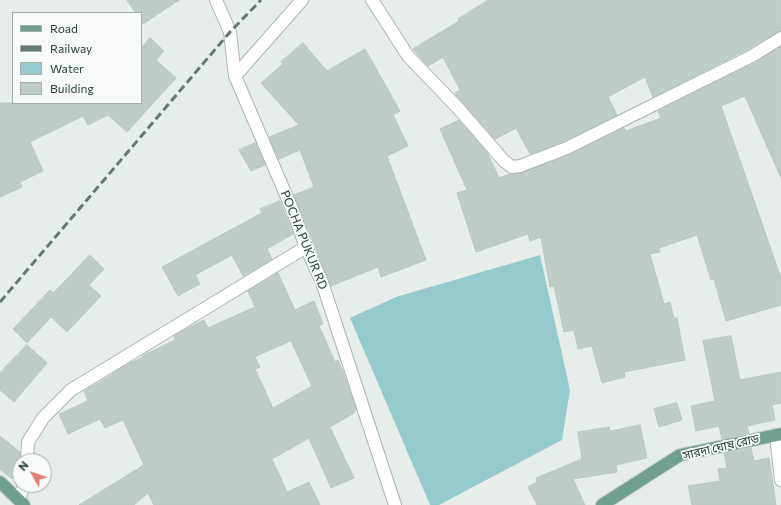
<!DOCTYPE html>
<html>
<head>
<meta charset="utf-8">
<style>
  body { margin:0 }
  #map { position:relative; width:781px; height:505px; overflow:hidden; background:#e7eeea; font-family:Commissioner,sans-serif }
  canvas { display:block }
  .legend { position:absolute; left:12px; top:12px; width:130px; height:92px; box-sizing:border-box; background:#f7faf8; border:1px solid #a4afaa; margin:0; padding:5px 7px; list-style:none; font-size:12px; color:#273f35 }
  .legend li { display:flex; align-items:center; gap:8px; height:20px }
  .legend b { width:20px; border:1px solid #a4afaa }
  .north { position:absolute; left:12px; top:453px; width:40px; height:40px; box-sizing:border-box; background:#f7faf8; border:1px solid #a4afaa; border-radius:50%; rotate:310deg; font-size:11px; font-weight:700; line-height:16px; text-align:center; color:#273f35 }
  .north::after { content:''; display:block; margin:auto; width:14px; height:18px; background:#e57d6d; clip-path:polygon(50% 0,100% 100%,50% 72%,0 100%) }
</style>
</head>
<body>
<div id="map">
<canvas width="781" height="505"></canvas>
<ul class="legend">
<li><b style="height:5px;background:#709f8d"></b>Road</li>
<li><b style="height:5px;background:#627a70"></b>Railway</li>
<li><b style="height:11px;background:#95cbcd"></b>Water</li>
<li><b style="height:11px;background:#bfcbc5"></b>Building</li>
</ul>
<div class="north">N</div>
</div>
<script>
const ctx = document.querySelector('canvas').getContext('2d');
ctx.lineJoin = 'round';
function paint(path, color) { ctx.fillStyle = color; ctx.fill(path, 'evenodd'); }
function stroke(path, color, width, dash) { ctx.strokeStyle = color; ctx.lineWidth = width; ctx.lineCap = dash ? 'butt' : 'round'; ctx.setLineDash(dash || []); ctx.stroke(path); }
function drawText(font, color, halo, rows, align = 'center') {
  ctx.font = font + ' Commissioner,"Noto Sans Bengali",sans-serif'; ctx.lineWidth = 3.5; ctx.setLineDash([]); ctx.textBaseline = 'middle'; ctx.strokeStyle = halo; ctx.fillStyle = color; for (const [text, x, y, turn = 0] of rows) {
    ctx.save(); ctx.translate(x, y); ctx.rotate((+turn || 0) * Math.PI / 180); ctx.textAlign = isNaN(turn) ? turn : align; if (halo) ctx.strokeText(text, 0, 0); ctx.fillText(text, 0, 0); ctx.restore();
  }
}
paint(new Path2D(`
  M540 255 570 390 562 440 439 505H430L350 318 396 297Z`), '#95cbcd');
const building = new Path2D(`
  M127 0H179L143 24 141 21V13H136Z
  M489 0H781V31L777 32 748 49 653 97 645 77 608 97 617 115 564 141 530 154 516 128 495 139 456 95 455 93 460 90 443 57 428 66 413 49 459 21 458 19Z
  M150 38 164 51 156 60 176 78 127 132 108 115 88 125 83 116 30 142 43 171 20 182 22 187 0 197V103H141V46L142 47Z
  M303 43 327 71 365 49 400 111 393 115 408 146 387 156 426 260 381 277 378 267 331 286 294 195 314 187 300 150 279 159 269 137 299 125 261 83 283 64 281 62Z
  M781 47V178L745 96 721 106 781 278V305L726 321 714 279 711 280 697 235 659 248 660 252 650 254 664 304 670 302 674 318H677L685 360 624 372 625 377 602 383 592 346 578 349 574 330 564 332 554 286 550 287 541 237 530 241 528 234 476 252 457 193 467 190 440 129 459 120 488 154 499 178 510 174 521 173 570 155 624 128 626 131 661 118 658 111 755 63Z
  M256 143 265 165 251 171 239 150Z
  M280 201 293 234 267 249 272 259 243 276 232 255 195 275 200 284 178 296 162 267 262 213 260 209Z
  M90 255 104 269 89 285 101 296 67 332 51 317 27 343 13 329 50 290 53 293Z
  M278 273 295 310 314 301 323 324 319 326 335 362 338 360 343 372 356 409 354 413 330 427 354 478 331 488 309 438 272 459 287 492 309 482 320 505H154L148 493 134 505H79L144 465 123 420 105 428 100 419 68 434 59 414 88 401 84 391 112 375V374L124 366 143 357 142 355H144L175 340 174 336 188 328 204 320 208 328 255 307 248 291ZM291 341 312 386 273 408 255 369 260 367 255 357Z
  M731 336 740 380 781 372V403L772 405 775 420 747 426 749 433 722 439 719 426 696 431 691 406 715 401 703 341Z
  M27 345 47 363 14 402 0 390V373Z
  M677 403 682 420 659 427 654 409Z
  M640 425 647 458 616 465 617 472 573 479 585 505H537L528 487 537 482 536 478 582 459 578 432 609 427 610 431Z
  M0 436 20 452V469L12 479 0 469Z
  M751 448 754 461 769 458 776 505H692L688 486 720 481 718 469 727 468 724 453Z`);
paint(building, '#bfcbc5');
stroke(building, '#b9c7c0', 1);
const minor = new Path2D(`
  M216 0 230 32 235 76 292 209 306 247 322 282 395 505
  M372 0 408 56 458 108 504 161 512 167 520 166 567 148 752 56 781 38
  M235 76 302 0
  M776 435 781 480
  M27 461 28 442 43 418 71 390 306 247
  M19 499 24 485`);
const major = new Path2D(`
  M0 482 24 505
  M602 505 680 455 781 434`);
stroke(minor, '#aab6b0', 14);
stroke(major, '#c3c9c6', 14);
stroke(minor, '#fff', 12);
stroke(major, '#709f8d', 12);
stroke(new Path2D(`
  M0 302 230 32 261 0`), '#627a70', 3, [8, 4]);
drawText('12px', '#273f35', '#f7faf8', [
  ["POCHA PUKUR RD",304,240,68],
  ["সারদা ঘোষ রোড",721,447,-13]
]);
</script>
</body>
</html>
